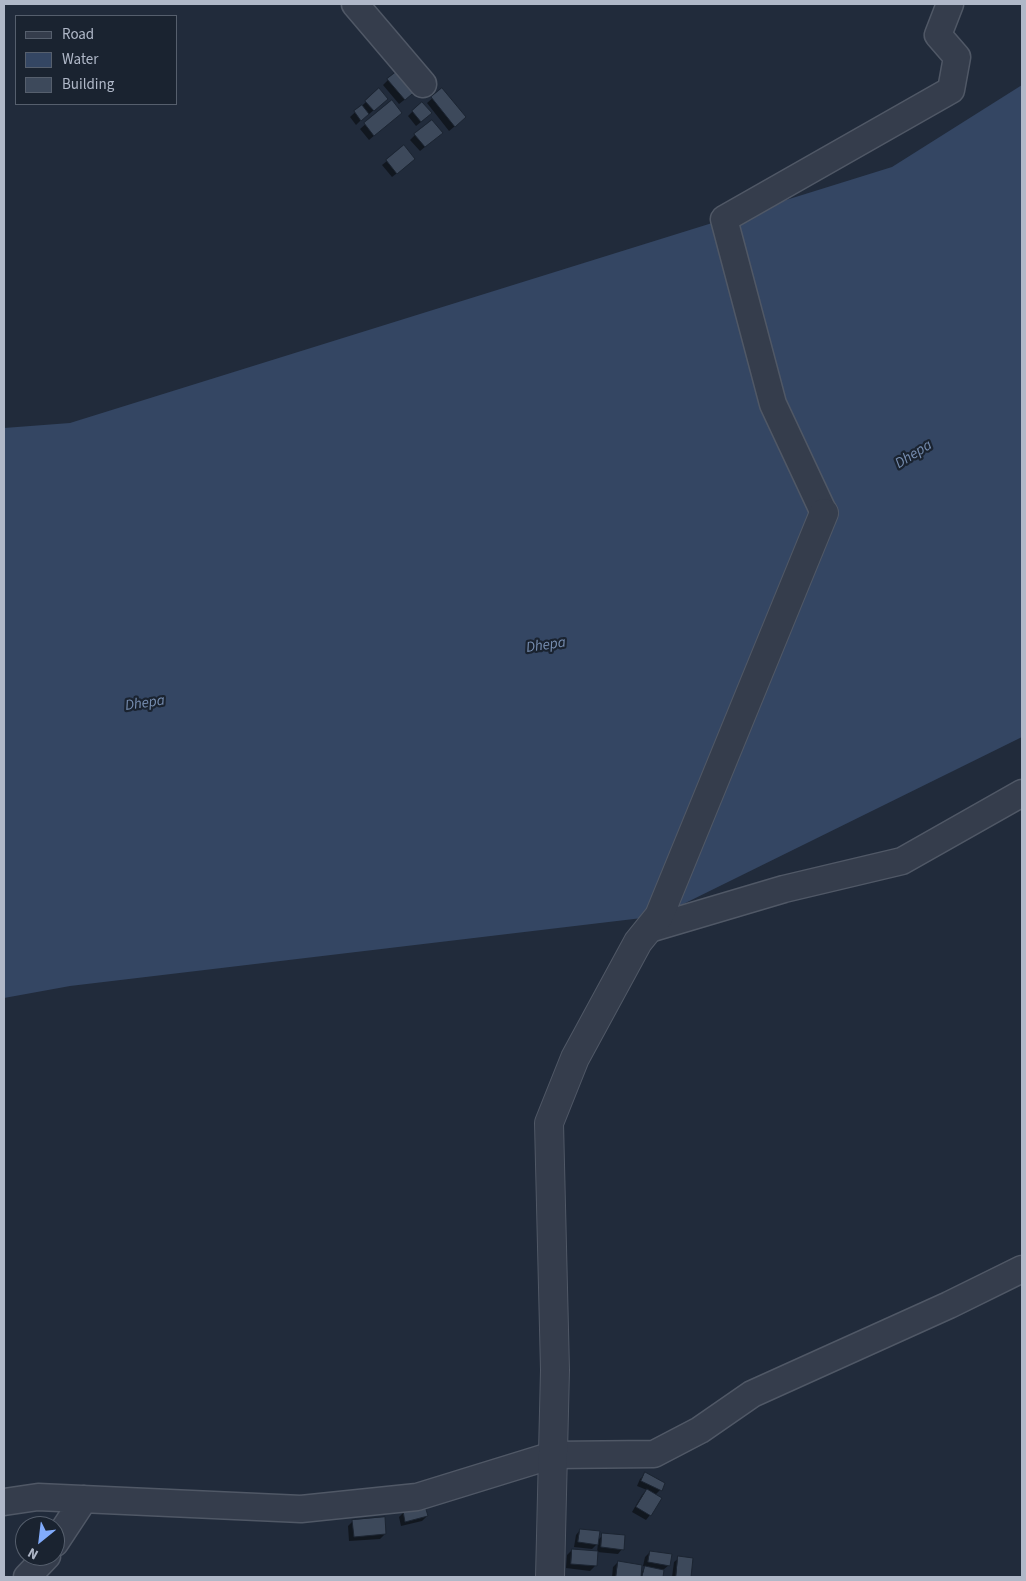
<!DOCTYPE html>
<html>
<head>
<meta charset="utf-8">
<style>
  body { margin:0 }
  #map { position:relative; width:1026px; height:1581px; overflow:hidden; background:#212b3b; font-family:"Source Sans 3",sans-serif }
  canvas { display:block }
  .frame { position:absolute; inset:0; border:5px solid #b0b8c8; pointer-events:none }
  .legend { position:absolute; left:15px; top:15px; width:162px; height:90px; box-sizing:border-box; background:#1a2330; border:1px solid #565f6d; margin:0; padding:6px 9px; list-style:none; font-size:15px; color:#b0b8c8 }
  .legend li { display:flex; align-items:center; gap:10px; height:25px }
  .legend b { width:25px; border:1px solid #565f6d }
  .north { position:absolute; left:15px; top:1516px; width:50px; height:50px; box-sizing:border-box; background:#1a2330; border:1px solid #565f6d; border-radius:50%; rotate:209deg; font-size:14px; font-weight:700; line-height:20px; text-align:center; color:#b0b8c8 }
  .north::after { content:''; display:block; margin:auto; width:18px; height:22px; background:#81abfb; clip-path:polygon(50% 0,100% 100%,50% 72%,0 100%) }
</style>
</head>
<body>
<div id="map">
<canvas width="1026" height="1581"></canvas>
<div class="frame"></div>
<ul class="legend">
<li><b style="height:6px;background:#353d4c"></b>Road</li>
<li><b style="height:14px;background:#344663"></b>Water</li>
<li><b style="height:14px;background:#3d495b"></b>Building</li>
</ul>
<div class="north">N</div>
</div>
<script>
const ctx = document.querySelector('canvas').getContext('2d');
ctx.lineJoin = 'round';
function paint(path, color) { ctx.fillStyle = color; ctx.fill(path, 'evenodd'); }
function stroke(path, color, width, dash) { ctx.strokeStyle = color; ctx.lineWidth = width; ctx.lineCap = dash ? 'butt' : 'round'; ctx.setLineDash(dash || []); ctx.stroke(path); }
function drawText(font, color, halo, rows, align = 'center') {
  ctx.font = font + ' "Source Sans 3",sans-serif'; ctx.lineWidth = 4.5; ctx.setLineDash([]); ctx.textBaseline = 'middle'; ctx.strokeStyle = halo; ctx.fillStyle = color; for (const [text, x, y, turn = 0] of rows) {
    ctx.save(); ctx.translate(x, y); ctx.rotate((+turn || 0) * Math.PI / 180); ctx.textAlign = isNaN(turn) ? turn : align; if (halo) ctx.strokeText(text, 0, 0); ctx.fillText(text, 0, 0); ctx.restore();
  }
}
paint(new Path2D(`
  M1022 85V737L659 916 70 986 4 998V428L70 423 892 167Z`), '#344663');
paint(new Path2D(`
  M388 80 412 94 399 104 383 85Z
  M442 90 460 122 449 131 427 103Z
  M366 102 381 104 368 115 367 114 356 125 350 117Z
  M391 102 395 118 369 140 360 129Z
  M413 111 426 118 416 126 408 116Z
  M415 135 436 138 420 151 410 140Z
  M387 161 409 164 392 177 382 165Z
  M645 1474 660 1490 655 1495 650 1515 646 1520 632 1512 642 1495 647 1490 637 1486 640 1479Z
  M404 1512 427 1516 422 1521 401 1526 399 1517Z
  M353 1521 385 1534 380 1539 349 1541 348 1526Z
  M580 1530 597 1541 603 1535 622 1549 618 1554 597 1552 598 1543 592 1549 574 1547 576 1535Z
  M572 1550 595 1566 590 1571 566 1568 567 1555Z
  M650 1552 669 1565 663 1570 662 1577H612L613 1567 618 1562 642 1572 646 1567 643 1566 645 1557Z
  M679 1558 692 1559 690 1577H672L674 1562Z`), '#0007');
const building = new Path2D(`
  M401 68 418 89 405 100 387 79Z
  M379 88 388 99 374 111 365 101Z
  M442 88 466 117 455 127 431 97Z
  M392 100 402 113 374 136 364 123Z
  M422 102 432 113 421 122 412 111Z
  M362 105 369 114 361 121 354 111Z
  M432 120 443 133 425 147 414 134Z
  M404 145 415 159 397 174 386 160Z
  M645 1472 665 1483 662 1491 641 1481Z
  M647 1489 662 1498 651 1516 636 1507Z
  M425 1506 428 1516 405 1522 403 1511Z
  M385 1517 386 1534 354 1537 352 1520Z
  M580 1529 600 1531 598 1545 578 1542Z
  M602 1533 625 1535 624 1550 601 1547Z
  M572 1549 598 1551 597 1566 571 1564Z
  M650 1551 672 1554 670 1566 648 1562Z
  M678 1556 693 1558 691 1577H676Z
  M618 1561 642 1565 641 1577H616Z
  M645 1566 664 1570 663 1577H642Z`);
paint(building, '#3d495b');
stroke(building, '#1c2532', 1);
const minor = new Path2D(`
  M355 4 423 84
  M824 513 773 404 724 219 951 90 957 57 938 35 950 4
  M649 929 784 889 902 861 1022 793
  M4 1502 38 1497 301 1509 417 1497 553 1455 654 1454 700 1430 752 1394 949 1305 1022 1269
  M55 1543 84 1499
  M27 1577 47 1556`);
const tertiary = new Path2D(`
  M550 1577 555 1370 549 1123 575 1058 638 942 659 916 824 513`);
stroke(minor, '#505866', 29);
stroke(tertiary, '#505866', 30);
stroke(minor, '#353d4c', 26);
stroke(tertiary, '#353d4c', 28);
drawText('italic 15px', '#778eb1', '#1a2330', [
  ["Dhepa",914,455,-32],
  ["Dhepa",546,646,-8],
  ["Dhepa",145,704,-8]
]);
</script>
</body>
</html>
